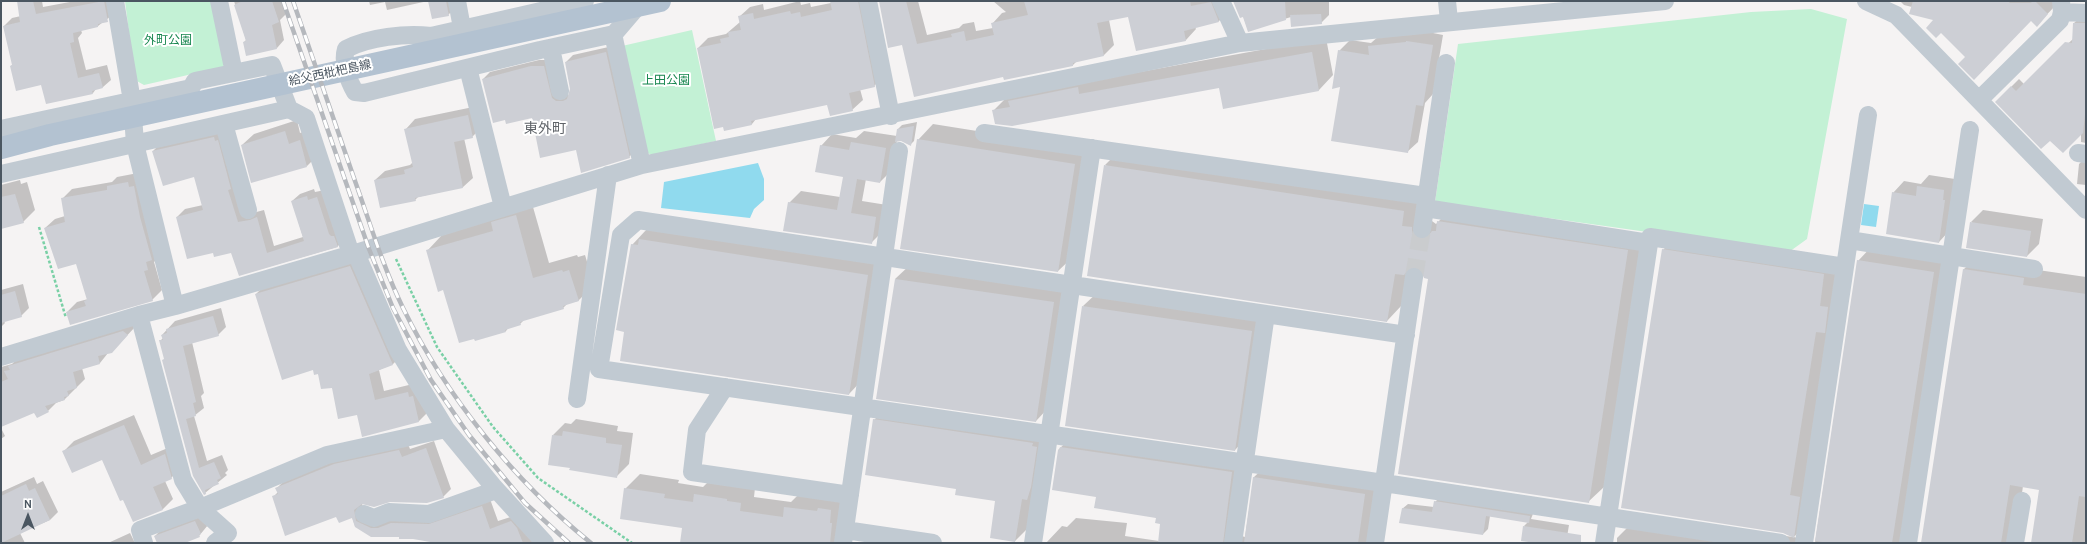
<!DOCTYPE html>
<html>
<head>
<meta charset="utf-8">
<style>
  body { margin:0 }
  #map { position:relative; width:2087px; height:544px; overflow:hidden; background:#f5f3f3; font-family:Cabin,sans-serif }
  canvas { display:block }
  .frame { position:absolute; inset:0; border:2px solid #4a5661; pointer-events:none }
  .north { position:absolute; left:8px; top:496px; width:40px; height:40px; -webkit-text-stroke:3px #fff; paint-order:stroke; rotate:0deg; font-size:11px; font-weight:700; line-height:16px; text-align:center; color:#4a5661 }
  .north::after { content:''; display:block; margin:auto; width:14px; height:18px; background:#4a5661; clip-path:polygon(50% 0,100% 100%,50% 72%,0 100%) }
</style>
</head>
<body>
<div id="map">
<canvas width="2087" height="544"></canvas>
<div class="frame"></div>
<div class="north">N</div>
</div>
<script>
const ctx = document.querySelector('canvas').getContext('2d');
ctx.lineJoin = 'round';
function paint(path, color) { ctx.fillStyle = color; ctx.fill(path, 'evenodd'); }
function stroke(path, color, width, dash) { ctx.strokeStyle = color; ctx.lineWidth = width; ctx.lineCap = dash ? 'butt' : 'round'; ctx.setLineDash(dash || []); ctx.stroke(path); }
function drawText(font, color, halo, rows, align = 'center') {
  ctx.font = font + ' Cabin,"Noto Sans JP",sans-serif'; ctx.lineWidth = 4; ctx.setLineDash([]); ctx.textBaseline = 'middle'; ctx.strokeStyle = halo; ctx.fillStyle = color; for (const [text, x, y, turn = 0] of rows) {
    ctx.save(); ctx.translate(x, y); ctx.rotate((+turn || 0) * Math.PI / 180); ctx.textAlign = isNaN(turn) ? turn : align; if (halo) ctx.strokeText(text, 0, 0); ctx.fillText(text, 0, 0); ctx.restore();
  }
}
paint(new Path2D(`
  M125 1H212L226 60 223 67 144 85 135 80Z
  M1811 9 1847 19 1807 239 1789 252 1435 202 1458 44 1751 12Z
  M692 30 716 141 652 155 645 152 622 46Z`), '#c3f1d5');
paint(new Path2D(`
  M758 163 764 179V200L754 209 750 218 661 208 664 182Z
  M1864 204 1879 206 1876 227 1861 225Z`), '#90daee');
paint(new Path2D(`
  M18 1H42L43 7 75 1H113L115 13 98 26 81 30 82 33 78 38 86 70 107 65 111 80 103 87 96 89 93 93 47 103 42 84 11 66 13 64 4 26 12 18 21 16Z
  M234 1H282L286 14 280 20 284 40 277 48 244 42 246 40Z
  M369 1H428L387 10 385 2 370 5Z
  M429 1H456L457 6 448 15Z
  M800 1 801 5 810 3 811 7 831 3V1H869L884 76 874 86 860 89 863 100 852 110 828 103 756 119 752 124 725 129 698 48 708 38 726 34 740 22 739 17 750 7 763 4 764 10Z
  M880 1H918L927 35 959 28 963 24 974 22 976 31 993 28 992 24 1002 13 1006 12 993 1H1225L1229 11 1219 21 1195 27 1196 29 1186 40 1129 16 1109 20 1114 45 1104 55 1077 61 1073 65 1004 76 903 44Z
  M1234 1H1329V15L1321 23 1291 17 1248 30 1243 16Z
  M1900 1H2055V6L2037 25 2031 20 1967 57 1935 20 1912 7 1904 5Z
  M2082 16H2086V143L2081 142V134L2050 139 1996 102 2019 79 2024 84 2073 39 2074 23Z
  M1418 30 1443 35 1433 94 1425 103 1418 142 1407 152 1341 86 1339 51 1350 40 1371 43 1380 35Z
  M1326 38 1333 75 1319 90 1220 87 993 111 1008 96Z
  M613 46 636 150 629 157 577 149 532 117 506 119 483 79 490 72 539 60H551L564 94 570 95 571 89 566 62 573 55Z
  M478 106 482 127 472 137 464 138 473 178 463 187 418 197 415 200 375 180 385 171 410 165 413 162 406 129 415 119Z
  M297 120 300 133 311 129 318 155 307 166 242 145 254 134Z
  M917 122 914 141 910 145 901 140H897L892 170 880 182 866 179 862 201 887 205 883 231 871 243 789 203 801 191 840 197 844 176 821 146 832 134 856 138 864 131 897 136 898 129 902 125Z
  M933 124 1090 149 1074 256 1058 271 918 140Z
  M222 130 245 215 264 210 274 246 303 237 292 201 300 194 314 189 315 192 325 190 345 239 337 247 240 275 232 252 214 251 177 217 185 209 203 205 195 176 153 151 161 143Z
  M1120 150 1419 196 1428 218 1436 224 1454 206 1643 235 1604 487 1588 502 1421 268 1411 266 1408 270 1402 305 1387 321 1105 165Z
  M2086 157V185L2077 184 2079 164Z
  M138 173 157 259 154 262 162 290 152 300 67 312 77 302 88 299 77 262 45 228 55 219 65 216 62 199 72 189 112 182 117 177Z
  M1929 175 1955 179 1950 230 1939 242 1893 193 1904 181 1921 184Z
  M20 180 21 184 27 182 35 210 23 222 1 228V185Z
  M531 200 549 263 577 255 578 257 585 255 594 285 578 301 568 303 563 308 525 319 520 324 509 327 506 331 476 340 444 289 427 251 442 235Z
  M1983 210 2043 219 2039 244 2027 256 1971 222Z
  M647 229 883 259 864 378 849 394 625 331 632 245Z
  M1678 234 1840 259 1809 521 1794 537 1798 538V543H1617V538L1633 522 1730 528 1793 537 1663 250Z
  M1873 245 1949 257 1905 543H1815L1858 261Z
  M1980 254 2038 270 2086 277V543H2032L2040 489 2023 486 2015 543H1922L1964 269Z
  M359 257 402 355 393 364 379 370 384 391 417 383 428 412 419 421 358 414 313 369 256 294 265 285Z
  M911 264 1069 287 1051 405 1036 421 895 279Z
  M23 284 29 308 21 316 4 321 5 323 1 327V290Z
  M1099 291 1267 315 1250 434 1235 450 1083 306Z
  M221 308 226 327 218 335 192 342 204 393 201 396 204 408 194 416 207 461 222 455 228 470 225 473 227 475 205 493 160 341 163 338 162 335 175 321Z
  M132 323 136 326 120 343 108 353 100 363 82 368 85 379 64 400 56 403 48 411H34L1 426V367L12 364 18 358Z
  M889 405 1047 428 1030 526 1015 541 996 501 957 488 874 420Z
  M134 415 151 455 175 445 181 468 171 478 165 481 173 499 163 509 134 521 103 459 64 451 74 441Z
  M576 419 618 426 617 431 633 433 629 464 616 477 571 467 553 435 565 423 571 424Z
  M1 428 5 436 1 439Z
  M1077 432 1247 456 1242 536 1245 537 1254 477 1270 462 1380 478 1370 543H1046L1062 526 1067 527 1076 518 1127 523 1125 536 1159 541 1161 523 1157 518 1097 496 1058 450Z
  M434 441 451 489 443 497 362 503 364 513 490 499 498 521 520 514 538 543H484L400 536 355 526 352 517 337 516 273 497 278 492 277 488 285 480 332 462 407 442 410 449Z
  M640 474 679 480 678 483 703 487 710 480 755 488 754 497 791 502 800 493 846 495 842 543H681L683 527 625 489Z
  M34 477 37 484 43 481 58 512 50 520 20 533 25 543H1V492Z
  M1440 497 1534 511 1531 519 1569 525 1566 543H1538L1524 526 1528 522 1490 516 1488 529 1483 534 1402 509 1408 504 1434 507 1435 502Z
  M204 513 208 525 199 536 181 543H158L155 536 163 528Z
  M130 533 135 543H108Z`), '#0003');
paint(new Path2D(`
  M17 1H33L36 14 104 1 108 22 98 24V27L73 33 74 42 70 43 78 78 99 73 103 88 92 91 93 94 46 104 41 85 16 91 10 66 12 65 3 26 20 22Z
  M243 1H272L279 22 272 25 277 49 246 56 243 42 246 41 234 5Z
  M428 1H446L449 16 432 19Z
  M830 1H858L875 87 849 93 853 111 830 116 827 105 751 121 752 125 724 131 723 127 714 129 697 48 721 43 720 39 729 37 728 32 741 30 738 16 753 13 754 19 790 11 791 14 800 12 801 17 832 10Z
  M879 1H906L917 44 952 37 951 34 964 31 966 41 994 35 991 23 1028 15 1024 1H1190L1191 6 1211 2 1219 22 1184 31 1186 41 1136 51 1128 17 1097 23 1104 56 1073 63V66L1004 80 1003 77 914 97 902 45 888 48Z
  M1233 1H1285L1286 20 1248 32 1243 17 1240 18Z
  M1913 1H2007L2010 3H2030L2035 1 2048 14 2037 27 2031 21 1974 80 1958 64 1965 57 1941 33 1936 38 1926 28 1933 20 1909 14Z
  M1321 14 1322 24 1291 27 1290 15Z
  M2073 23H2086V105L2083 133 2063 153 2050 141 2041 149 1995 102 2011 86 2016 91 2065 42 2072 43Z
  M1406 41 1433 45 1423 106 1416 105 1408 153 1331 141 1340 87 1332 89 1338 50 1369 55 1368 46 1406 42Z
  M606 52 630 158 581 173 576 150 540 158 532 118 506 124 505 120 493 123 482 79 531 66H544L552 98 556 101H563L567 99 570 89 565 62Z
  M1312 52 1319 91 1223 109 1219 88 1012 126 995 124 992 110 1010 107 1008 101 1078 87 1079 94Z
  M468 115 473 138 454 142 463 188 415 198 416 201 380 208 374 180 405 174 404 170 413 167 404 129Z
  M914 126 911 146 901 141 895 142 897 129Z
  M285 131 289 144 300 140 307 167 251 183 241 145Z
  M214 137 215 141 218 140 231 189 228 190 238 222 250 220 257 217 267 253 304 241 291 201 307 196 308 200 317 197 329 234 331 236H334L338 247 239 276 231 253 214 257 213 253 187 259 176 217 203 210 194 177 163 186 152 151Z
  M917 139 1075 164 1058 272 900 249Z
  M851 142 886 148 880 183 857 179 851 213 876 217 872 244 783 231 788 202 837 210 843 177 815 172 820 145 849 150Z
  M1104 165 1404 211 1402 226 1412 227V233L1420 239H1426L1432 231H1436L1437 221 1628 250 1589 503 1398 474 1428 279 1424 278 1420 269 1410 267 1404 275 1395 274 1387 322 1087 276Z
  M128 182 129 187 134 186 140 217 152 260 146 262 148 270 144 271 153 301 70 325 66 312 86 306 84 301 87 300 76 264 58 269 44 228 65 222 61 198 107 190V186Z
  M1917 186 1944 190 1943 200H1945L1939 243 1886 234 1892 192 1916 196Z
  M15 194 24 223 1 229V197Z
  M516 215 533 278 562 270 563 272 569 270 579 301 563 306 564 309 520 322 521 325 505 330 506 332 475 341 474 339 459 343 443 290 438 292 426 250 493 231 491 222Z
  M1970 222 2031 231 2027 257 1966 248Z
  M639 239 868 275 849 395 620 361 624 332 616 330 631 244 638 245Z
  M1662 249 1824 274 1820 306 1828 307 1825 333 1816 332 1790 495 1800 497 1794 538 1783 533 1621 508Z
  M1857 260 1934 272 1892 543H1830L1815 541Z
  M350 266 393 365 369 374 375 400 408 392 409 397 413 396 419 422 362 437 357 415 338 419 332 388 321 389 318 374 314 375 313 370 282 380 255 294Z
  M1963 269 2024 278 2023 285 2086 294V497L2079 496 2072 543H2031L2039 490 2010 485 2001 543H1921Z
  M895 279 1054 302 1036 422 876 399Z
  M15 291 22 317 1 323V295Z
  M1082 306 1252 331 1235 451 1065 426Z
  M213 316 219 336 183 346 196 402 193 403 196 416 186 419 199 468 214 462 221 478 217 480 219 484 205 490 206 494 204 495 193 476 162 360 164 359 159 340H163L161 335 167 333 166 329Z
  M123 331 128 335 112 353 98 356 100 364 73 372 77 388 67 391 69 396 64 397 65 400 45 406 49 412 37 418 34 413 1 427V382L8 379 4 371 10 370 8 366Z
  M873 419 1033 443 1032 446 1037 447 1031 487 1027 500 1022 499 1015 542 990 538 995 501 955 495 956 489 865 475Z
  M124 425 141 465 165 454 172 479 153 487 163 510 133 522 123 500 120 501 102 460 72 473 62 451Z
  M563 431 606 438V443L622 445 617 478 569 470 570 468 548 465 552 435 562 436Z
  M1060 447 1232 472 1223 543H1158L1160 524 1155 523 1156 518 1094 508 1096 497 1052 490 1058 450H1059Z
  M426 448 444 498 427 503 390 502 374 507 362 504 354 510 356 521 371 528H378L391 523 429 524 482 506 490 529 511 521 517 528 523 543H436L413 539H399V537H371L355 527 352 518 339 523 336 517 285 536 272 496 278 494 275 488 334 464 399 450 402 457Z
  M1253 477 1365 494 1358 543H1244Z
  M26 484 29 491 35 488 50 520 1 543V496Z
  M624 488 665 494 664 498 693 502 694 494 727 499V501L741 503 740 511 783 517 784 507 817 511 818 508 831 510 830 523H832L830 543H680L682 528 620 519Z
  M1434 501 1530 516 1529 523 1486 516 1483 535 1399 523 1402 508 1432 512Z
  M195 521 201 534 199 535 200 537 185 543H157L154 536Z
  M1523 526 1581 535V543H1536L1521 541Z`), '#cdcfd5');
stroke(new Path2D(`
  M1414 277 1422 229`), '#caccce', 18, [18, 9]);
stroke(new Path2D(`
  M39 227 66 318
  M396 259 437 347 493 427 538 478 632 543`), '#7ad0a6', 2.5, [3, 2]);
stroke(new Path2D(`
  M115 1 132 101 135 144 175 306
  M219 1 234 73
  M457 1 462 28
  M585 1 431 36C406 33 369 37 346 49 342 62 348 80 355 92L364 93 540 50 614 34 638 6
  M868 1 891 116
  M1221 1 1240 43
  M1447 1 1449 21
  M1866 1 1896 15 2086 210
  M2062 12 2086 13
  M613 34 642 165
  M551 48 560 91
  M468 68 503 207
  M1979 100 2060 20 2062 12 2061 1
  M224 124 248 210
  M1 129 191 88 195 81 272 65 289 109
  M984 133 1426 196
  M2078 153 2086 154
  M1 174 289 109 306 118 351 254
  M1425 208 1649 243
  M1422 229 1446 63
  M1849 240 1868 115
  M356 253 398 350 446 429 493 486 545 543
  M139 315 183 480 200 508 228 533 215 543
  M1406 335 638 220 621 235 599 369 1384 483 1781 543
  M1 357 139 315 175 306 356 253 642 165 1240 43 1665 1
  M725 387 697 430 692 472 850 495
  M577 399 608 175
  M364 514 374 518 389 512 429 514 496 490
  M845 530 933 543
  M144 543 140 530 200 508 327 455 446 429
  M843 543 899 151
  M1033 543 1092 148
  M1233 543 1266 314
  M1375 543 1414 277
  M1604 543 1650 237 1845 267
  M1804 543 1849 240 2034 269
  M1908 543 1970 130
  M2015 543 2022 501`), '#c1cad2', 18);
stroke(new Path2D(`
  M1 148 50 135 660 1`), '#b3c2d1', 22);
const rail = new Path2D(`
  M283 1 369 249 393 308 431 380 469 435 525 503 569 543
  M293 1C314 61 334 121 355 181 370 223 383 267 403 308 446 396 514 481 591 543`);
stroke(rail, '#b5b8bd', 4.5);
stroke(rail, '#fff', 3, [9]);
drawText('12px', '#17864f', '#fff', [
  ["外町公園",168,40],
  ["上田公園",666,80]
]);
drawText('12px', '#4a5661', '#fff', [
  ["給父西枇杷島線",330,73,-12]
]);
drawText('14px', '#5f6368', '#fff', [
  ["東外町",545,129]
]);
</script>
</body>
</html>
